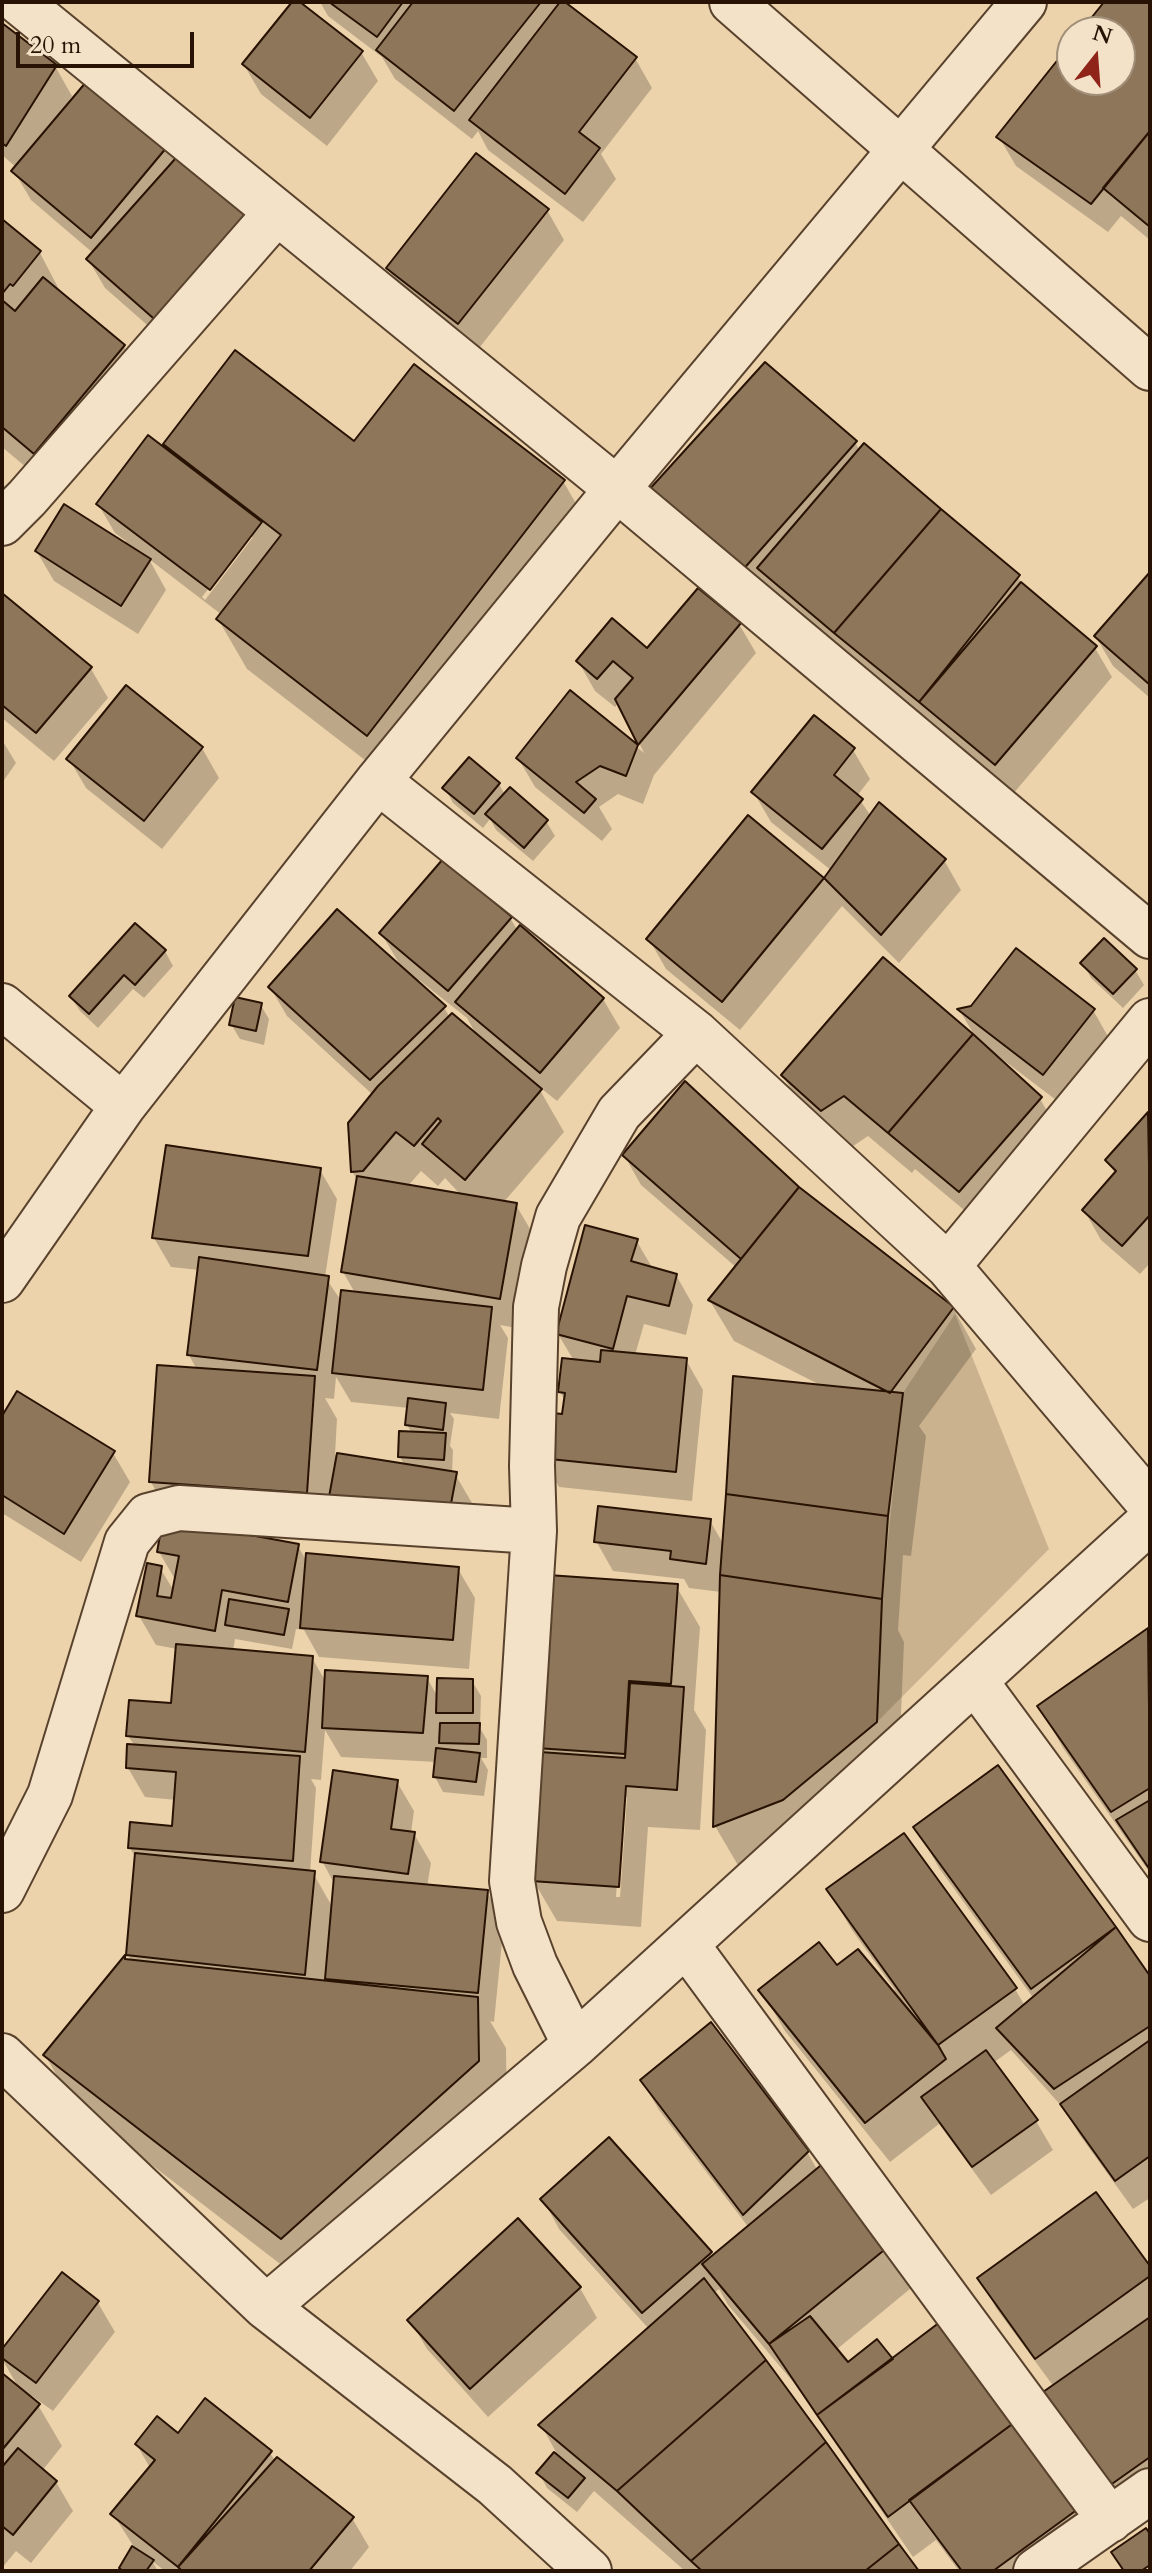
<!DOCTYPE html>
<html>
<head>
<meta charset="utf-8">
<style>
  body { margin:0 }
  #map { position:relative; width:1152px; height:2573px; overflow:hidden; background:#ecd3ab; font-family:Cardo,serif }
  canvas { display:block }
  .frame { position:absolute; inset:0; border:4px solid #281203; pointer-events:none }
  .north { position:absolute; left:1056px; top:16px; width:80px; height:80px; box-sizing:border-box; background:#f3e2c8; border:2px solid #a28f79; border-radius:50%; rotate:17deg; font-size:22px; font-weight:700; line-height:32px; text-align:center; color:#281203 }
  .north::after { content:''; display:block; margin:auto; width:28px; height:36px; background:#8f2418; clip-path:polygon(50% 0,100% 100%,50% 72%,0 100%) }
  .scale { position:absolute; left:16px; top:32px; width:178px; height:36px; box-sizing:border-box; border:4px solid #281203; border-top:0; padding-left:10px; font-size:24px; line-height:28px; white-space:nowrap; color:#281203; -webkit-text-stroke:6px #f3e2c8; paint-order:stroke }
</style>
</head>
<body>
<div id="map">
<canvas width="1152" height="2573"></canvas>
<div class="frame"></div>
<div class="north">N</div>
<div class="scale">20 m</div>
</div>
<script>
const ctx = document.querySelector('canvas').getContext('2d');
ctx.lineJoin = 'round';
function paint(path, color) { ctx.fillStyle = color; ctx.fill(path, 'evenodd'); }
function stroke(path, color, width, dash) { ctx.strokeStyle = color; ctx.lineWidth = width; ctx.lineCap = dash ? 'butt' : 'round'; ctx.setLineDash(dash || []); ctx.stroke(path); }
paint(new Path2D(`
  M955 1314 1049 1549 877 1722 882 1599 903 1393Z`), '#cbb28e');
paint(new Path2D(`
  M294 2 361 52 378 81 327 146 261 94 244 65Z
  M320 2H558L635 58 652 88 601 154 616 179 583 222 488 150 478 131 472 139 395 79 382 57 328 16Z
  M1107 2H1150V240L1121 216 1108 232 1016 166 999 137 1072 45V80H1120V32H1083Z
  M2 25 55 66 72 96 66 105 68 107 92 78 179 158V353L105 288 88 259 93 253 31 200 14 171 17 168 2 155Z
  M547 210 564 240 476 352 405 297 388 268Z
  M2 221 40 253 62 295 124 347 147 388 58 494 2 447Z
  M855 442 860 451 1018 577 1024 588 1095 648 1112 677 1013 794 674 533Z
  M165 444H355L563 481 592 531 396 784 247 669 218 619 222 615 149 559 166 590 138 634 54 581 37 552 124 544 126 541 115 533 98 504 172 455ZM248 537H253L205 600 202 597Z
  M1150 575V698L1113 666 1096 637Z
  M2 596 91 669 108 698 54 761 2 718Z
  M739 624 756 653 654 775 643 804 618 794 599 807 612 829 602 841 535 787 518 758 570 693 644 753 619 702 615 707 595 691 578 661 647 650Z
  M2 740 16 763 2 783Z
  M202 748 219 778 162 849 86 788 69 759Z
  M853 750 870 779 857 796 871 816 944 860 961 890 899 963 842 906 740 1030 666 969 649 939 749 818 825 881 832 871 771 822 754 793Z
  M499 784 505 795 546 821 555 836 533 861 496 830 490 819 483 828 453 803 445 788Z
  M510 918 518 931 603 999 620 1028 557 1101 537 1085 564 1132 503 1203 516 1205 533 1234 517 1328 500 1325 508 1338 499 1419 450 1413 454 1419 450 1446 453 1450 452 1473 455 1474 472 1503 466 1538 199 1525 298 1546 307 1562 458 1569 475 1598 469 1669 319 1657 304 1630 296 1629 292 1649 235 1639 233 1651 312 1658 326 1682 427 1678 439 1699 472 1681 481 1696 480 1728 487 1740V1758H481L488 1770 484 1796 443 1792 435 1777 437 1762 341 1757 325 1730 321 1780 311 1779 316 1788 310 1873H313L333 1908 335 1885 322 1861 397 1782 414 1811 411 1833 414 1834 431 1863 427 1887 487 1892 504 1922 494 2022 490 2021 506 2048 507 2112 310 2287 74 2105 45 2055 132 1962 128 1955 137 1860 130 1848 174 1828 176 1800 145 1797 128 1768 135 1746 128 1736 173 1706 177 1649 156 1645 139 1616 160 1568 174 1591 176 1581 159 1552 174 1523 151 1482 197 1370 189 1355 199 1270 171 1267 154 1238 320 1170 337 1199 325 1277 342 1302 355 1293 343 1272 358 1182 352 1171 373 1095 287 1016 270 987 402 968 381 933ZM419 980 467 1018 477 1036 450 1018 444 1007 416 983ZM421 1171 438 1186 445 1178 461 1195 408 1186ZM336 1377 351 1402 409 1408 407 1425 412 1433 400 1457 405 1466 335 1455 337 1419 325 1398 334 1399Z
  M165 951 173 966 144 998 133 989 98 1028 80 1011 71 997Z
  M1083 963 1135 970 1144 985 1123 1008 1091 978Z
  M260 1004 269 1019 264 1045 240 1039 231 1024Z
  M1093 1010 1110 1040 1060 1103 998 1056 996 1058 1040 1099 1057 1128 976 1220 915 1169 912 1173 868 1136 846 1151 807 1117 783 1076 976 1038 960 1011Z
  M1148 1115 1150 1263 1140 1274 1101 1240 1084 1210 1116 1175 1107 1160Z
  M624 1155 798 1188 953 1308 976 1349 919 1426 926 1436 911 1556 903 1555 898 1630 904 1642 899 1763 739 1867 715 1826 721 1592 689 1588 684 1579 613 1571 596 1541 710 1521 724 1545 824 1387 734 1341 710 1301 737 1268 641 1185Z
  M636 1240 653 1269 676 1275 693 1305 686 1335 644 1324 635 1355 686 1360 703 1390 692 1501 559 1487 542 1458 564 1417 566 1402 560 1392 574 1361 558 1334Z
  M2 1420 113 1453 130 1482 81 1562 2 1513Z
  M676 1586 700 1627 694 1710 706 1730 700 1830 648 1827 641 1927 557 1921 533 1880 538 1747ZM623 1797H627L620 1897H616Z
  M1150 1629V1873L1063 1748 1040 1707Z
  M916 1827 1114 1928 1150 1980V2198L1133 2209 1079 2134 1065 2110 1011 2050 993 2063 1036 2121 1053 2150 991 2195 939 2124 890 2162 785 2031 761 1990 837 1968 892 1992 895 1990 852 1930 828 1890 1015 1989 1025 2006 1034 1999 939 1868Z
  M642 2081 807 2152 818 2171 916 2284 836 2350 848 2364 892 2361 1077 2511 1093 2540 1050 2571H959L936 2540 913 2557 794 2383 728 2305 719 2289 713 2294 916 2571H685L594 2491 577 2512 547 2488 539 2473 556 2452 541 2425 649 2329 559 2229 543 2199 710 2253 713 2258 749 2228 659 2110Z
  M518 2221 580 2288 597 2318 488 2417 427 2349 410 2320Z
  M1150 2269V2514L1134 2525 1054 2387 996 2308 980 2278Z
  M98 2303 115 2332 53 2411 32 2396 30 2399 38 2405 62 2446 42 2471 56 2482 73 2511 31 2563 16 2551 2 2568V2376L20 2390 2 2359V2353Z
  M178 2436 270 2453 276 2462 352 2518 369 2547 350 2571H165L152 2561 158 2571H123L121 2568 134 2547 113 2514 150 2468 137 2445Z`), '#0003');
const building = new Path2D(`
  M292 2H300L363 51 310 118 242 64Z
  M329 2H403L377 37Z
  M413 2H541L454 111 376 50Z
  M560 2H565L637 57 579 132 600 148 565 194 469 120Z
  M1104 2H1150V131L1091 204 996 137 1072 42V80H1120V32H1080Z
  M2 23 57 65 6 146 2 143Z
  M92 75 172 141 91 238 11 171Z
  M1150 131V227L1103 188Z
  M183 150 259 216 161 325 86 259Z
  M476 153 549 209 458 324 386 268Z
  M2 219 41 251 13 286 10 284 2 294Z
  M43 277 125 345 34 454 2 427V300L15 311Z
  M235 350 354 441 414 364 565 480 367 736 216 619 281 535 163 444Z
  M765 362 857 441 740 573 647 492Z
  M148 435 262 522 210 590 96 504Z
  M864 443 941 509 834 633 757 568Z
  M64 504 151 559 121 606 35 551Z
  M941 509 1020 575 919 702 834 633Z
  M1150 572V685L1094 636Z
  M1021 582 1097 646 995 765 919 702Z
  M698 588 741 623 638 745 615 699 633 678 613 661 597 679 576 661 612 618 647 648Z
  M2 593 92 667 36 733 2 705Z
  M126 685 203 747 144 821 66 759Z
  M570 690 638 745 626 776 600 766 576 782 596 799 584 813 516 758Z
  M814 715 855 748 834 775 863 799 822 849 751 792Z
  M469 757 500 783 474 814 442 788Z
  M510 787 548 820 524 848 485 814Z
  M879 802 946 859 881 935 824 878Z
  M748 815 824 878 722 1002 646 939Z
  M443 859 512 917 448 991 379 933Z
  M337 909 446 1006 370 1080 268 987Z
  M135 923 166 950 135 985 124 975 89 1014 69 996Z
  M520 925 604 998 540 1073 455 1002Z
  M1104 938 1137 969 1113 994 1080 963Z
  M1016 948 1095 1009 1043 1075 957 1009 971 1006Z
  M883 957 973 1034 888 1133 844 1096 821 1111 781 1075Z
  M235 997 262 1003 256 1031 229 1025Z
  M452 1013 542 1089 465 1180 422 1144 441 1121 438 1118 414 1146 396 1132 363 1171 351 1172 348 1123 378 1086Z
  M973 1034 1042 1097 959 1192 888 1133Z
  M685 1081 799 1187 741 1259 622 1155Z
  M1148 1112 1150 1215 1122 1246 1082 1210 1116 1171 1105 1160Z
  M166 1145 321 1168 308 1256 152 1238Z
  M357 1176 517 1203 500 1299 341 1272Z
  M799 1187 954 1307 890 1393 708 1300Z
  M585 1225 638 1239 631 1261 677 1274 669 1306 627 1296 613 1349 556 1334Z
  M199 1257 329 1276 317 1370 187 1355Z
  M341 1290 492 1307 483 1390 332 1373Z
  M601 1350 687 1358 676 1472 540 1458 544 1412 562 1414 565 1393 558 1392 562 1358 600 1362Z
  M157 1365 315 1376 307 1493 149 1482Z
  M733 1376 903 1393 888 1516 726 1494Z
  M17 1391 115 1451 64 1534 2 1495V1416Z
  M408 1398 446 1403 443 1430 405 1425Z
  M399 1431 446 1433 444 1460 398 1457Z
  M337 1453 457 1472 450 1509 329 1497Z
  M726 1494 888 1516 882 1599 720 1575Z
  M598 1506 711 1519 706 1564 670 1559 671 1551 594 1542Z
  M163 1519 299 1544 288 1602 222 1590 215 1631 136 1616 147 1563 162 1566 157 1596 171 1598 179 1556 157 1552Z
  M306 1553 459 1567 453 1640 300 1628Z
  M548 1575 678 1584 671 1684 629 1681 625 1754 536 1748Z
  M720 1575 882 1599 877 1722 783 1800 713 1827Z
  M229 1599 289 1609 284 1635 225 1625Z
  M1148 1628 1150 1788 1111 1812 1037 1706Z
  M176 1644 313 1656 305 1752 126 1736 129 1700 171 1703Z
  M325 1670 428 1676 423 1733 322 1728Z
  M437 1678 473 1679V1713H436Z
  M630 1683 684 1687 677 1790 626 1786 619 1887 531 1881 540 1752 625 1758Z
  M440 1723H480L479 1744 439 1743Z
  M127 1744 300 1756 293 1861 128 1848 130 1822 172 1826 176 1772 126 1768Z
  M436 1748 480 1753 476 1782 433 1777Z
  M998 1765 1116 1927 1031 1989 913 1827Z
  M333 1770 398 1780 391 1829 415 1832 408 1874 320 1862Z
  M1150 1800V1870L1116 1820Z
  M904 1833 1017 1988 938 2045 826 1889Z
  M135 1853 315 1871 305 1975 126 1955Z
  M334 1876 488 1890 478 1993 325 1979Z
  M1116 1927 1150 1976V2026L1054 2089 996 2028Z
  M819 1942 837 1965 858 1949 938 2045 946 2059 865 2123 758 1990Z
  M125 1955V1959L478 1997 479 2061 281 2239 43 2055Z
  M711 2022 809 2151 743 2215 640 2080Z
  M1150 2040V2156L1115 2181 1060 2104Z
  M986 2050 1038 2120 972 2167 921 2097Z
  M609 2137 712 2252 642 2313 540 2199Z
  M826 2161 894 2242 769 2344 702 2264Z
  M1096 2192 1150 2266V2276L1035 2359 977 2278Z
  M518 2218 581 2287 470 2389 407 2320Z
  M62 2272 99 2301 36 2383 2 2358V2349Z
  M704 2278 766 2360 617 2491 538 2425Z
  M810 2316 848 2362 877 2339 893 2359 817 2415 769 2344Z
  M1150 2317V2457L1109 2486 1043 2392Z
  M940 2322 1015 2422 888 2517 817 2415Z
  M766 2360 826 2442 691 2561 617 2491Z
  M2 2373 40 2404 2 2450Z
  M205 2398 272 2451 178 2567 110 2514 155 2460 135 2444 157 2416 178 2433Z
  M1015 2422 1078 2509 993 2571H962L909 2500Z
  M826 2442 899 2544 865 2571H702L691 2561Z
  M18 2448 57 2481 13 2535 2 2526V2467Z
  M554 2452 585 2478 568 2498 536 2473Z
  M277 2457 354 2517 309 2571H182L178 2567Z
  M1146 2528 1150 2534V2565L1141 2571H1124L1111 2552Z
  M899 2544 919 2571H865Z
  M132 2546 154 2560 146 2571H123L119 2568Z`);
paint(building, '#8e765a');
stroke(building, '#281203', 2);
const minor = new Path2D(`
  M19 2 617 489 1150 936
  M732 2 1150 368
  M2 523 27 498 277 212
  M378 781 696 1033 948 1266 1150 1504
  M2 1006 123 1106
  M948 1266 1150 1021
  M2 1280 123 1106 378 781 617 489 1024 2
  M975 1681 1150 1919
  M2 1890 50 1795 127 1542 148 1516 179 1508 534 1531
  M686 1944 1110 2520
  M575 2045 535 1965 519 1922 512 1881 534 1531 532 1466 536 1307 544 1266 558 1217 619 1113 696 1033
  M2 2056 266 2307 575 2045 1150 1521
  M266 2307 495 2485 589 2571
  M1036 2571 1150 2491`);
stroke(minor, '#59422d', 48);
stroke(minor, '#f3e2c8', 44);
</script>
</body>
</html>
